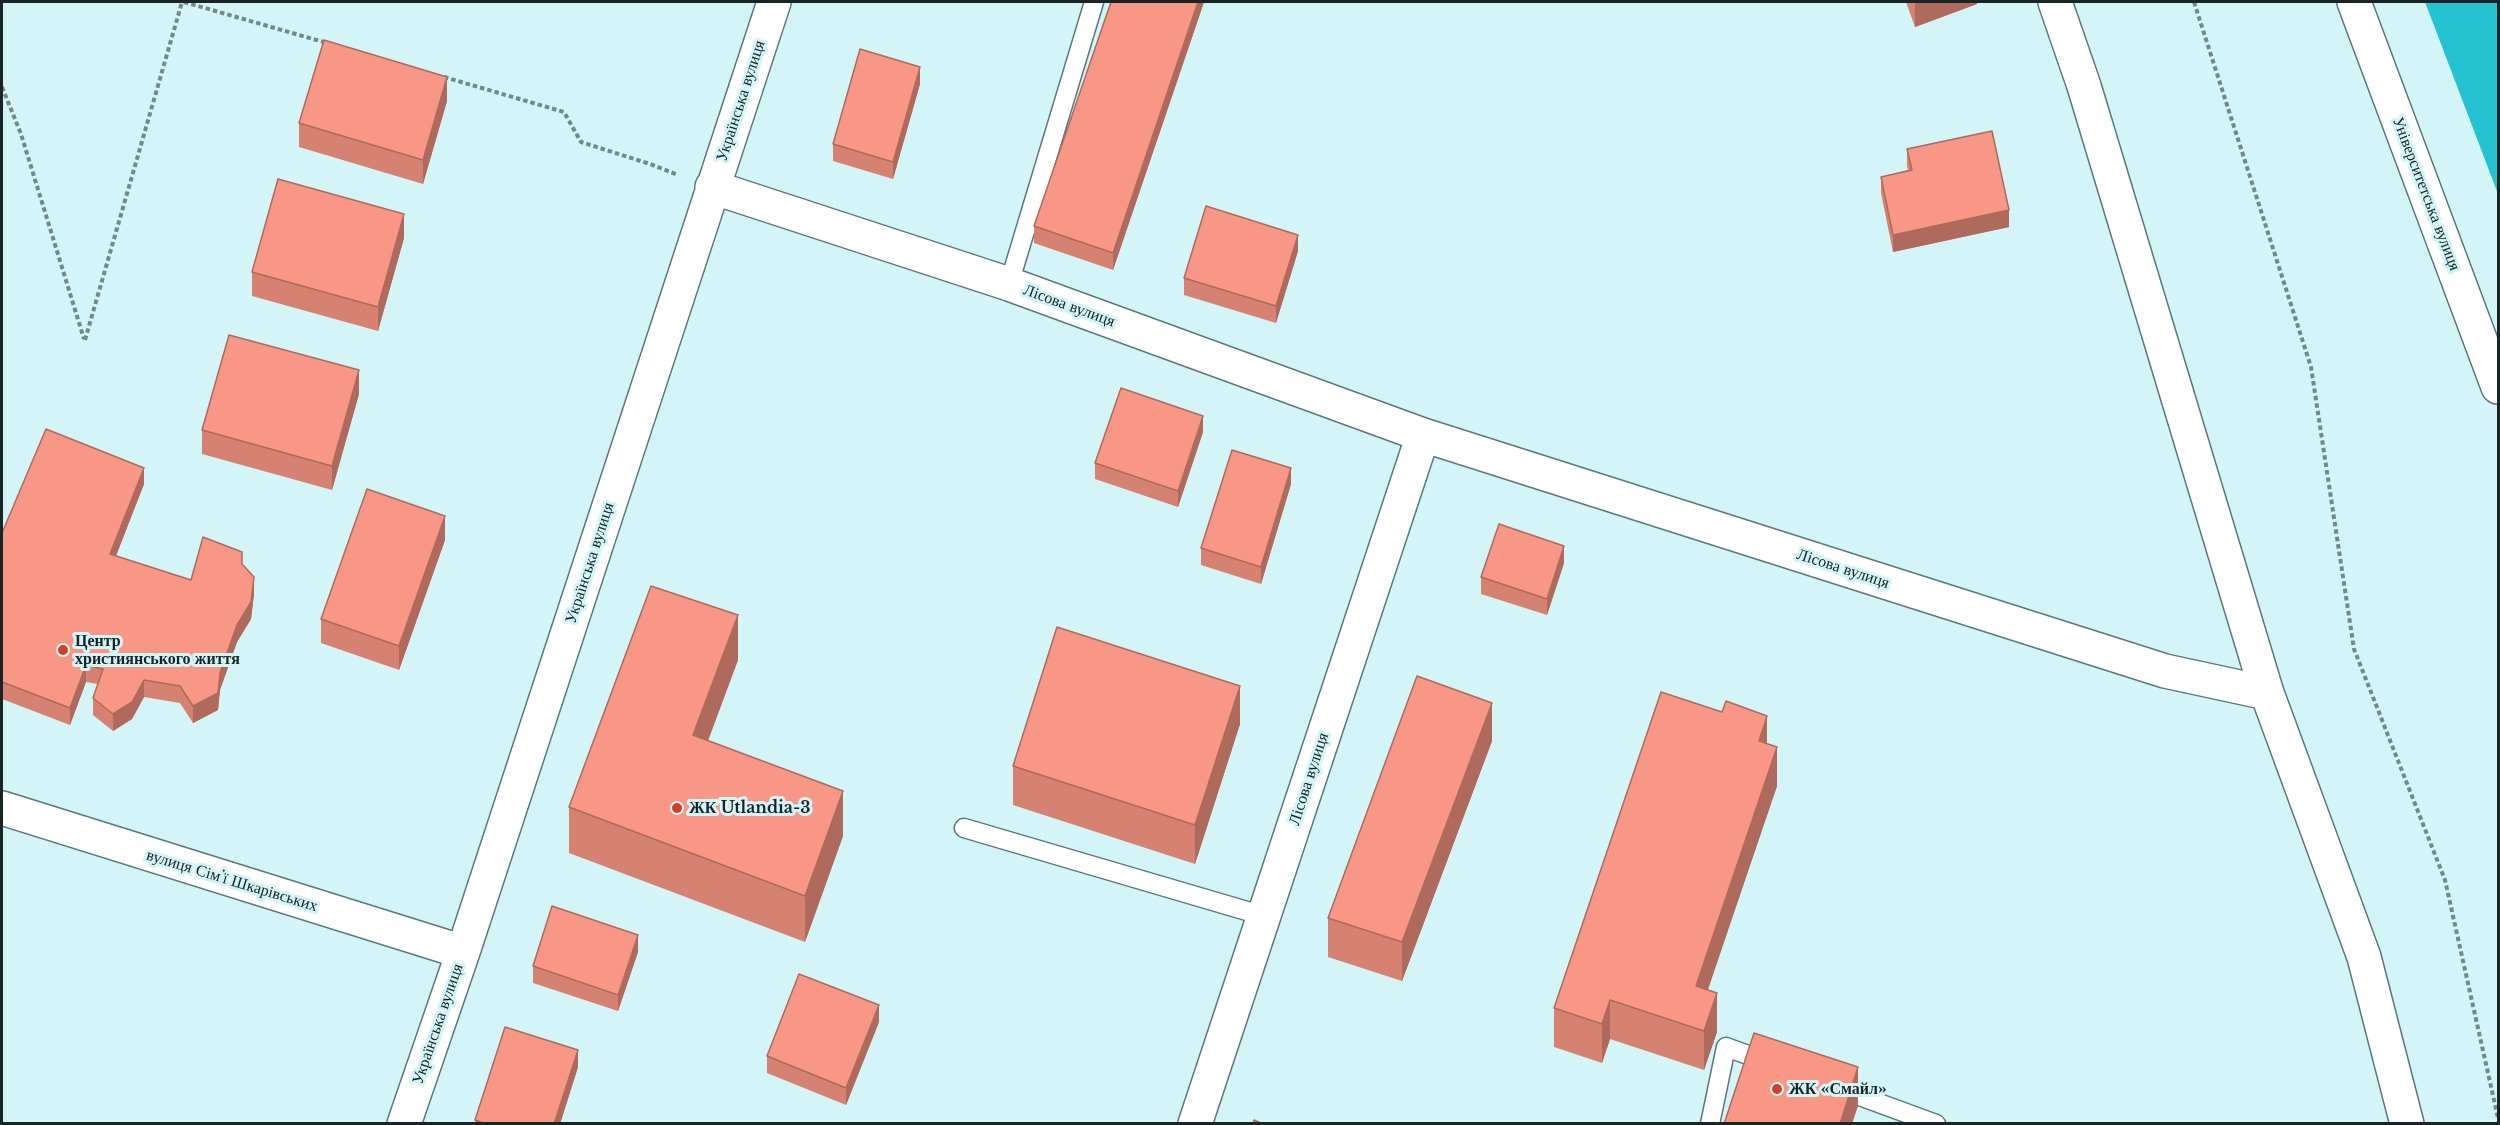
<!DOCTYPE html>
<html>
<head>
<meta charset="utf-8">
<style>
  body { margin:0 }
  #map { position:relative; width:2500px; height:1125px; overflow:hidden; background:#d4f5f8; font-family:"Libre Baskerville",serif }
  canvas { display:block }
  .frame { position:absolute; inset:0; border:3px solid #182425; pointer-events:none }
</style>
</head>
<body>
<div id="map">
<canvas width="2500" height="1125"></canvas>
<div class="frame"></div>
</div>
<script>
const ctx = document.querySelector('canvas').getContext('2d');
ctx.lineJoin = 'round';
function paint(path, color) { ctx.fillStyle = color; ctx.fill(path, 'evenodd'); }
function stroke(path, color, width, dash) { ctx.strokeStyle = color; ctx.lineWidth = width; ctx.lineCap = dash ? 'butt' : 'round'; ctx.setLineDash(dash || []); ctx.stroke(path); }
function drawText(font, color, halo, rows, align = 'center') {
  ctx.font = font + ' "Libre Baskerville",serif'; ctx.lineWidth = 6; ctx.setLineDash([]); ctx.textBaseline = 'middle'; ctx.strokeStyle = halo; ctx.fillStyle = color; for (const [text, x, y, turn = 0] of rows) {
    ctx.save(); ctx.translate(x, y); ctx.rotate((+turn || 0) * Math.PI / 180); ctx.textAlign = isNaN(turn) ? turn : align; if (halo) ctx.strokeText(text, 0, 0); ctx.fillText(text, 0, 0); ctx.restore();
  }
}
paint(new Path2D(`
  M2425 2H2498V194Z`), '#25c2d1');
const service = new Path2D(`
  M1009 284 1094 2
  M964 828 1264 916
  M1835 1087 1936 1124
  M1710 1124 1726 1047 1770 1063`);
const minor = new Path2D(`
  M2055 2 2084 86 2267 693 2364 957 2407 1124
  M712 187 1009 284 1423 435 2165 671 2267 693
  M2 808 463 952
  M404 1124 463 952 774 2
  M1195 1124 1423 435`);
const secondary = new Path2D(`
  M2354 2 2498 387`);
stroke(service, '#5b787c', 21);
stroke(minor, '#5b787c', 36);
stroke(secondary, '#5b787c', 36);
stroke(new Path2D(`
  M184 2 327 43
  M2194 2 2311 367 2354 649 2445 880 2498 1118
  M444 77 564 112 581 142 650 164 678 175
  M2 87 21 134 84 339
  M85 340 182 2`), '#72888a', 4, [4.5, 3]);
stroke(service, '#fff', 18);
stroke(minor, '#fff', 33);
stroke(secondary, '#fff', 33);
paint(new Path2D(`
  M1204 2 1113 270 1034 243V226Z
  M1906 2H1977V4L1915 27Z
  M920 84 893 179 833 161V144Z
  M447 101 423 184 299 147V123Z
  M1907 149 2009 227 1893 252 1881 193V177L1908 170 1907 166Z
  M404 238 378 331 252 296V272Z
  M1298 251 1276 323 1184 295V278Z
  M359 394 332 490 202 454V430Z
  M1203 432 1178 507 1095 479V463Z
  M144 484 116 556 191 580 242 564 254 594 251 619 237 642 220 690 218 710 193 723 180 703 144 697 132 719 113 731 93 715V698L98 684 86 682 70 725 2 699V533Z
  M1291 484 1261 584 1201 565V548Z
  M445 540 399 670 321 643V619Z
  M1564 563 1547 615 1481 594V577Z
  M738 660 708 741 843 836 805 942 569 853V807Z
  M1240 724 1195 864 1013 805V766Z
  M1492 741 1402 981 1328 957V918Z
  M1767 744 1777 786 1707 990 1717 1032 1704 1070 1610 1039 1602 1063 1554 1047V1008Z
  M638 952 618 1011 533 983V966Z
  M879 1022 846 1105 767 1073V1056Z
  M578 1067 560 1124H475V1120Z`), '#d58272');
paint(new Path2D(`
  M1198 2H1204L1113 270V253Z
  M1920 2H1977V4L1915 27V3Z
  M920 67V84L893 179V162Z
  M447 77V101L423 184V160Z
  M2009 210V227L1893 252V235Z
  M404 214V238L378 331V307Z
  M1298 235V251L1276 323V306Z
  M359 370V394L332 490V466Z
  M1203 416V432L1178 507V491Z
  M144 468V484L110 571V554Z
  M1291 468V484L1261 584V567Z
  M445 516V540L399 670V646Z
  M1564 546V563L1547 615V599Z
  M254 577V594L251 619 237 642 220 690 218 710 193 723V706L220 673Z
  M738 615V660L693 780V735Z
  M86 665V682L70 725V708Z
  M144 680V697L132 719 113 731V714Z
  M1240 686V724L1195 864V825Z
  M1492 703V741L1402 981V942Z
  M1767 716V754L1759 741Z
  M1777 747V786L1696 1025V986Z
  M843 791V836L805 942V896Z
  M638 935V952L618 1011V995Z
  M1717 993V1032L1704 1070V1031Z
  M1610 1000V1039L1602 1063V1024Z
  M879 1005V1022L846 1105V1088Z
  M578 1050V1067L560 1124H554Z
  M1858 1067V1106L1852 1124H1840Z`), '#ae6a5d');
const building = new Path2D(`
  M1111 2H1198L1113 253 1034 226Z
  M324 40 447 77 423 160 299 123Z
  M860 49 920 67 893 162 833 144Z
  M1992 131 2009 210 1893 235 1881 177 1912 170 1907 149Z
  M278 179 404 214 378 307 252 272Z
  M1206 206 1298 235 1276 306 1184 278Z
  M229 335 359 370 332 466 202 430Z
  M1121 388 1203 416 1178 491 1095 463Z
  M46 429 144 468 110 554 191 580 203 537 242 552V564L254 577 251 602 237 625 220 673 218 693 193 706 180 686 144 680 132 702 113 714 93 698 103 669 86 665 70 708 2 682V533Z
  M1232 450 1291 468 1261 567 1201 548Z
  M367 489 445 516 399 646 321 619Z
  M1499 524 1564 546 1547 599 1481 577Z
  M651 586 738 615 693 735 843 791 805 896 569 807Z
  M1057 627 1240 686 1195 825 1013 766Z
  M1417 676 1492 703 1402 942 1328 918Z
  M1661 692 1722 712 1726 701 1767 716 1759 741 1777 747 1696 986 1717 993 1704 1031 1610 1000 1602 1024 1554 1008Z
  M552 906 638 935 618 995 533 966Z
  M799 974 879 1005 846 1088 767 1056Z
  M505 1027 578 1050 554 1124H486L475 1120Z
  M1754 1033 1858 1067 1840 1124H1724Z
  M1254 1120 1263 1124H1253Z`);
paint(building, '#f89785');
stroke(building, '#ae6a5d', 1.5);
for (const [x, y, r, color] of [
  [63,650,6,"#cd412d"],
  [677,808,6,"#cd412d"],
  [1777,1089,6,"#cd412d"]
]) { const dot = new Path2D(); dot.arc(x, y, r, 0, 2 * Math.PI); ctx.fillStyle = color; ctx.fill(dot); stroke(dot, '#d4f5f8', 2); }
drawText('16px', '#182425', '#d4f5f8', [
  ["Українська вулиця",741,101,-72],
  ["Університетська вулиця",2426,194,69],
  ["Лісова вулиця",1069,306,20],
  ["Українська вулиця",590,563,-72],
  ["Лісова вулиця",1843,569,18],
  ["Лісова вулиця",1309,779,-72],
  ["вулиця Сімʼї Шкарівських",232,881,17],
  ["Українська вулиця",438,1024,-71]
]);
drawText('bold 16px', '#182425', '#d4f5f8', [
  ["Центр",75,641],
  ["християнського життя",75,659],
  ["ЖК Utlandia-3",689,808],
  ["ЖК «Смайл»",1789,1089]
], 'left');
</script>
</body>
</html>
